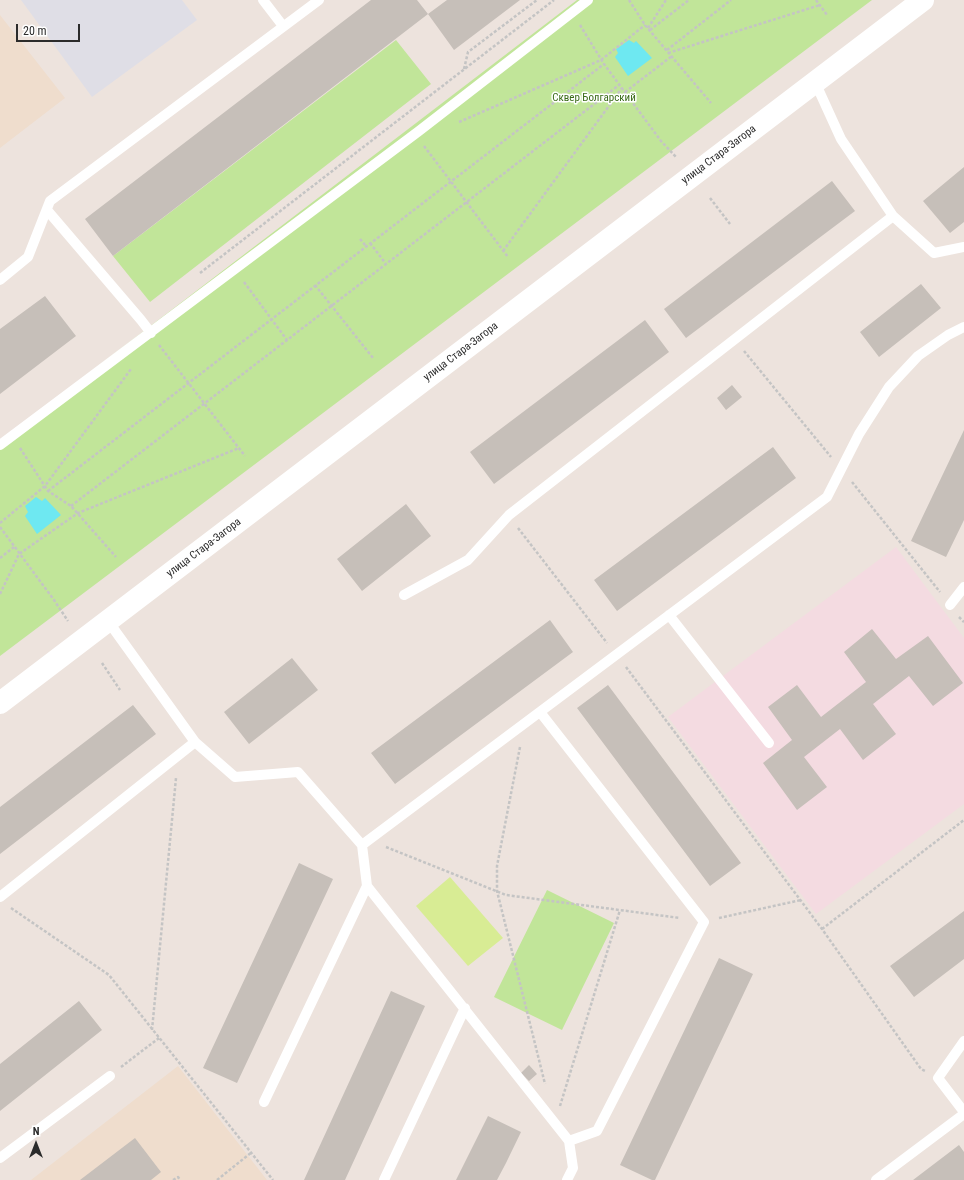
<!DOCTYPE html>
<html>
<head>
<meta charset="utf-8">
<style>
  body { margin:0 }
  #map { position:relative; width:964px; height:1180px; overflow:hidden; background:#ede3dd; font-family:"Roboto Condensed",sans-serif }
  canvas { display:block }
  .north { position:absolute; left:16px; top:1124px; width:40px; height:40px; -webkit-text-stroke:3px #fff; paint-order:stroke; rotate:0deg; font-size:11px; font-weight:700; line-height:16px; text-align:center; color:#2b2b2b }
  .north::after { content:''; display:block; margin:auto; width:14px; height:18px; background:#2b2b2b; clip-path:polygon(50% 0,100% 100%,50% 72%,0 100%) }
  .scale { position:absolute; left:16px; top:24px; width:64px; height:18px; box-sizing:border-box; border:2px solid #2b2b2b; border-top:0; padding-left:5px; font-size:12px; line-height:14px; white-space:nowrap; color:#2b2b2b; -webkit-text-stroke:3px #fff; paint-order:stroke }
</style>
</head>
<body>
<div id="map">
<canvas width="964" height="1180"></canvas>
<div class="north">N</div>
<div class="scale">20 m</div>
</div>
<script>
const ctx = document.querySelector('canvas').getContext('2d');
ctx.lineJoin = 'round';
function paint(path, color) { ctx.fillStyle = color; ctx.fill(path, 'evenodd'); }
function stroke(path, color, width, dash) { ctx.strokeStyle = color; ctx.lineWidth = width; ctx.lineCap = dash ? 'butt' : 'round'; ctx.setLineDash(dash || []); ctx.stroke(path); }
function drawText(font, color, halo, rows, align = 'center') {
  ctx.font = font + ' "Roboto Condensed",sans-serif'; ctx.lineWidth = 3; ctx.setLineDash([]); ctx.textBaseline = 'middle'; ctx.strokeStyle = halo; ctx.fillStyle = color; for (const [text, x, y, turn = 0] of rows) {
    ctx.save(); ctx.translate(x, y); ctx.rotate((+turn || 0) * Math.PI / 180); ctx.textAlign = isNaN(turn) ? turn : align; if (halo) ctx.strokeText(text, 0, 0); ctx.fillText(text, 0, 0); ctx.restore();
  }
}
paint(new Path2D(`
  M21 0H182L197 20 92 97Z`), '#dfdee6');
paint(new Path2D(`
  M0 15 65 98 0 148Z
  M178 1066 267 1180H31Z`), '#efddcd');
paint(new Path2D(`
  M896 547 964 638V804L816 914 668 717Z`), '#f4dbe1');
paint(new Path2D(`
  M577 0H872L0 656V441Z
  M396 40 431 84 150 302 113 256Z
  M547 890 614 923 562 1030 494 997Z`), '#c1e599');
paint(new Path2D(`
  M450 877 503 938 468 966 416 906Z`), '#d8ec94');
paint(new Path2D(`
  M629 40 634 43 636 41 652 58 628 76 615 57 618 53 616 49Z
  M36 497 42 501 45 498 61 515 37 534 25 516 28 512 25 506Z`), '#6ee8f1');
paint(new Path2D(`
  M371 0H417L428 14 113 256 85 219Z
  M447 0H520L454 50 428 14Z
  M964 167V222L950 233 923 201Z
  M832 181 855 211 686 338 664 309Z
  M921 284 941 308 879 357 860 332Z
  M45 296 76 336 0 394V329Z
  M645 320 669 352 494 484 470 452Z
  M732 385 742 397 726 410 717 398Z
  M964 430V520L946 557 911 541Z
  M773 447 796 478 617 611 594 580Z
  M406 504 431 536 362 591 337 559Z
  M550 620 573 652 395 784 371 753Z
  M872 629 896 659 928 636 963 683 933 706 909 676 873 704 896 734 863 760 840 729 804 757 827 787 797 810 763 763 792 740 768 707 797 685 821 717 866 682 844 652Z
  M292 658 318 690 249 744 224 712Z
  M608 685 741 863 710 886 577 708Z
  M133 705 156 734 0 854V807Z
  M299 863 333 879 237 1083 203 1068Z
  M964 911V959L914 997 890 966Z
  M719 958 753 974 655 1180H652L620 1165Z
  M391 991 425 1006 345 1180H304Z
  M79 1001 102 1030 0 1111V1064Z
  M529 1065 537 1074 529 1081 521 1073Z
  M488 1116 521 1132 506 1163 497 1180H456Z
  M135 1138 161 1172 151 1180H80Z
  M959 1145 964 1152V1180H913Z`), '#c6bfb9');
stroke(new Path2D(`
  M629 0 645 25 711 103
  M816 0 827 15
  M580 25 604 64 661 141 676 157
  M648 28 666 0
  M650 30 689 0
  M667 50 731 0
  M668 53 820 5
  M464 69 468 52 537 0
  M625 92 672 56
  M459 122 601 60 645 25
  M424 146 508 257
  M710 198 730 224
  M360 239 366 246
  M370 243 386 264
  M503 251 622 88
  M200 273 554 0
  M244 282 287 340
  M315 285 373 358
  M159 345 245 456
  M744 351 831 457
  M20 448 48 491 71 506 116 557
  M852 482 940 592
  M48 491 604 64
  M71 506 619 85
  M0 523 45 486 131 369
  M0 527 54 600 68 621
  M518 528 607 643
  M0 558 14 547
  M0 594 19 554 78 513 239 448
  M959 617 964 622
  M102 663 120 690
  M626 667 822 929 921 1069 925 1071
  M520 747 497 866V891L545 1084
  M386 847 506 895 680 918
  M11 908 109 975 273 1180
  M719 918 801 900
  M822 929 964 820
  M152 1030 176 778
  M121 1067 159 1038
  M560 1106 620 910
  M173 1180 178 1177 180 1180
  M217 1180 252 1152`), '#c4c4c4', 2.5, [3, 2]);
stroke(new Path2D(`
  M263 0 283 26
  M815 82 841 139 893 216 934 253 964 247
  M47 210 141 320 151 333
  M0 280 28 257 50 201 319 0
  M0 445 419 131 588 0
  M404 595 468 560 509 515 893 216
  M950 605 964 587
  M669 615 769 743
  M108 621 195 742 235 777 298 772 362 845 367 886 569 1141 573 1168 567 1180
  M540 712 704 922 597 1131 569 1141
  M362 845 827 497 859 434 889 387 918 356 948 335 964 327
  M0 897 195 742
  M964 1041 938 1078 964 1112
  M264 1102 367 886
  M0 1158 110 1076
  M384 1180 465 1008
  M876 1180 964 1114`), '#fff', 10);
stroke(new Path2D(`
  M0 703 923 0`), '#fff', 22);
drawText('11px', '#3a6b19', '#fff', [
  ["Сквер Болгарский",594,98]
]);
drawText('11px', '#2b2b2b', '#fff', [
  ["улица Стара-Загора",719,155,-37],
  ["улица Стара-Загора",461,352,-37],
  ["улица Стара-Загора",204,548,-37]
]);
</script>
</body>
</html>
